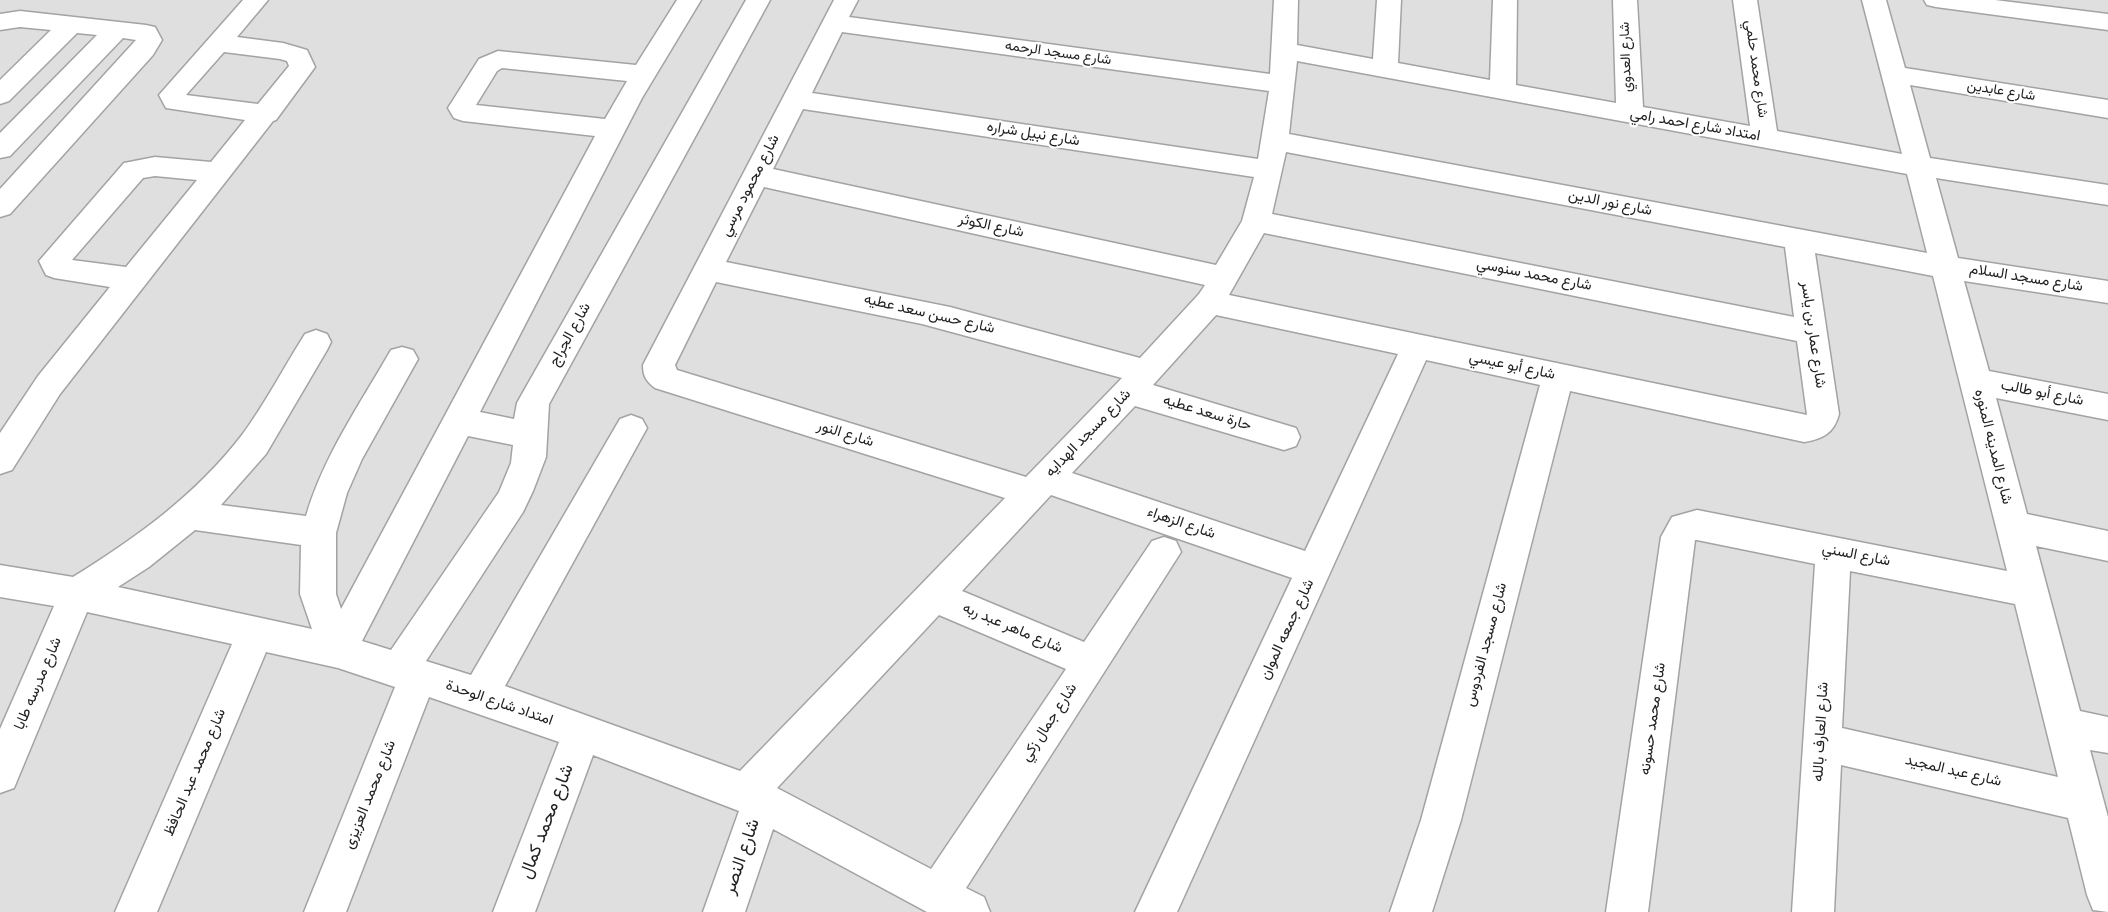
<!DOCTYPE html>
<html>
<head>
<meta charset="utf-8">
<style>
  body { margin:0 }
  canvas { display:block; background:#f3ece8 }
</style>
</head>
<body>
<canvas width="2108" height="912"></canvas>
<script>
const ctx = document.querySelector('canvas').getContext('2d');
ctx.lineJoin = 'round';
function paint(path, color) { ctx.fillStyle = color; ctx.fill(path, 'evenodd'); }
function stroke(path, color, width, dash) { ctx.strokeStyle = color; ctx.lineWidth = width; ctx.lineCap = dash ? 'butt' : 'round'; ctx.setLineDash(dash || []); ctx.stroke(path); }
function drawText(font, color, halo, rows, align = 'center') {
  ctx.font = font + ' Overpass,Vazirmatn,sans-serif'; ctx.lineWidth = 4.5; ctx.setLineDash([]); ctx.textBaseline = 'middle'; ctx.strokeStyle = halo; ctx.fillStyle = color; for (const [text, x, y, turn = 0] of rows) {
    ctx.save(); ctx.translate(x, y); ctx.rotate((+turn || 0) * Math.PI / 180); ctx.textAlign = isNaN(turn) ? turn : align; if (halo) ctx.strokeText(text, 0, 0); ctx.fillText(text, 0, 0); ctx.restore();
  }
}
paint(new Path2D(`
  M0 0H2108V912H0Z`), '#e0dfdf');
const minor = new Path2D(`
  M243 0H268L237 37 283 43 307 50 315 67 276 120 273 121 60 394 12 470 0 474V433L38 376 110 287 54 278 46 275 39 261 124 163 155 157 211 162 245 120 166 108 159 95ZM224 52 280 59 287 61 289 66 258 104 186 95ZM155 176 197 180 126 267 72 260 143 178Z
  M677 0H701L642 98 480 412 514 419 517 403 522 394 746 0H770L549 404 546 457 533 491 523 512 426 661 471 675 620 419 631 415 642 419 647 428 642 437 505 686 740 771 1005 498 655 388C646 381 643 376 643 365L834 0H858L849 17 1270 74 1274 0H1298L1297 45 1373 59 1377 0H1401L1398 63 1490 80 1493 0H1517L1516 85 1616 103 1613 0H1637L1643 107 1750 126 1733 0H1757L1777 131 1902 154 1862 0H1886L1905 68 2108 100V118L1910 85 1930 158 2108 185V205L1936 178 1958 258 2108 281V303L1964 281 1989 371 2108 394V420L1996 398 2027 514 2108 531V561L2036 546 2080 711 2108 717V753L2090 750 2108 817V912L2093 910 2087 895 2068 818 1841 765 1834 912H1792L1815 564 1697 540H1695L1648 912H1606L1661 537 1672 517 1697 510 2007 571 1933 276 1815 253 1839 414C1834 433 1823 439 1804 442L1570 391 1461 820 1432 912H1390L1421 820 1540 385 1426 360 1177 912H1135L1292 578 1051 495 962 591 1084 642 1152 541 1164 537 1176 541 1181 552 966 888 984 897 990 912H927L773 829 745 912H703L739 811 593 755 535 912H493L559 742 429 697 346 912H304L395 687 338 668 266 652 157 912H115L232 644 87 612 14 788 0 793V729L54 606 0 597V565L73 577C136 538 196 495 242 435 265 404 284 367 305 334L316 330 327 334 331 342 327 350 266 454 221 505 306 516C323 457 360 404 391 350L402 347 413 350 418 359 362 459 347 493 336 533V594L341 609 595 136 463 121 454 118 448 108 479 59 498 51 636 65ZM842 32 1269 91 1258 159 812 93ZM1297 61 1907 174 1927 253 1289 134ZM502 68 627 81 605 119 476 105 497 71ZM803 109 1254 177 1242 221 1216 265 773 169ZM1286 152 1785 247 1794 317 1272 214ZM764 187 1205 285 1199 294 1140 358 950 307 726 262ZM1264 233 1797 341 1807 415 1229 295ZM716 282 922 324 1122 378 1026 477 677 370 675 365ZM1216 315 1398 354 1305 551 1072 473 1135 406 1284 450 1296 446 1300 437 1296 428 1153 385ZM468 436 513 445 511 463 499 492 391 650 362 641ZM195 530 301 545 300 594 312 629 118 587 149 567ZM1850 571 2015 604 2058 777 1842 728ZM939 615 1066 669 931 869 777 788Z
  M1924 0H1995L2108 14V30L1936 7 1927 5Z
  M20 11 146 25 155 27 162 40 153 55 10 214 0 217V189L136 40 123 38 10 156 0 158V133L97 35 77 33 9 101 0 104V80L51 30 20 27 0 30V14Z`);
stroke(minor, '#a3a3a3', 3);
paint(minor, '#fff');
drawText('14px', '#222', '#fff', [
  ["شارع مسجد الرحمه",1058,54,8],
  ["شارع العدوي",1627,57,-92],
  ["شارع محمد حلمي",1755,69,82],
  ["شارع عابدين",2001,92,9]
]);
drawText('15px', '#222', '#fff', [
  ["امتداد شارع احمد رامي",1695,126,10],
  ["شارع نبيل شراره",1033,135,9],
  ["شارع محمود مرسي",751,186,-63],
  ["شارع نور الدين",1610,204,11],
  ["شارع الكوثر",991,227,12],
  ["شارع محمد سنوسي",1534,276,11],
  ["شارع مسجد السلام",2026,279,9],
  ["شارع حسن سعد عطيه",929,315,13],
  ["شارع الجراج",571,335,-61],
  ["شارع عمار بن ياسر",1812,335,82],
  ["شارع أبو عيسي",1512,367,12],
  ["شارع أبو طالب",2042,394,11],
  ["حارة سعد عطيه",1207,414,17],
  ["شارع مسجد الهدايه",1089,434,-46],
  ["شارع النور",845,435,17],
  ["شارع المدينه المنوره",1992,447,76],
  ["شارع الزهراء",1181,524,19],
  ["شارع السني",1856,556,11],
  ["شارع ماهر عبد ربه",1012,629,23],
  ["شارع جمعه الموان",1288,630,-65],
  ["شارع مسجد الفردوس",1487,645,-75],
  ["شارع مدرسه طابا",39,684,-67],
  ["امتداد شارع الوحدة",499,704,19],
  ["شارع محمد حسونه",1654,719,-82],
  ["شارع جمال زكي",1050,723,-57],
  ["شارع العارف بالله",1822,732,-87],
  ["شارع عبد المجيد",1953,772,13],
  ["شارع محمد عبد الحافظ",196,773,-67],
  ["شارع محمد العزيزى",371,795,-68]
]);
drawText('18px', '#222', '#fff', [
  ["شارع محمد كمال",548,822,-69],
  ["شارع النصر",743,857,-71]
]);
</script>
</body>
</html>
